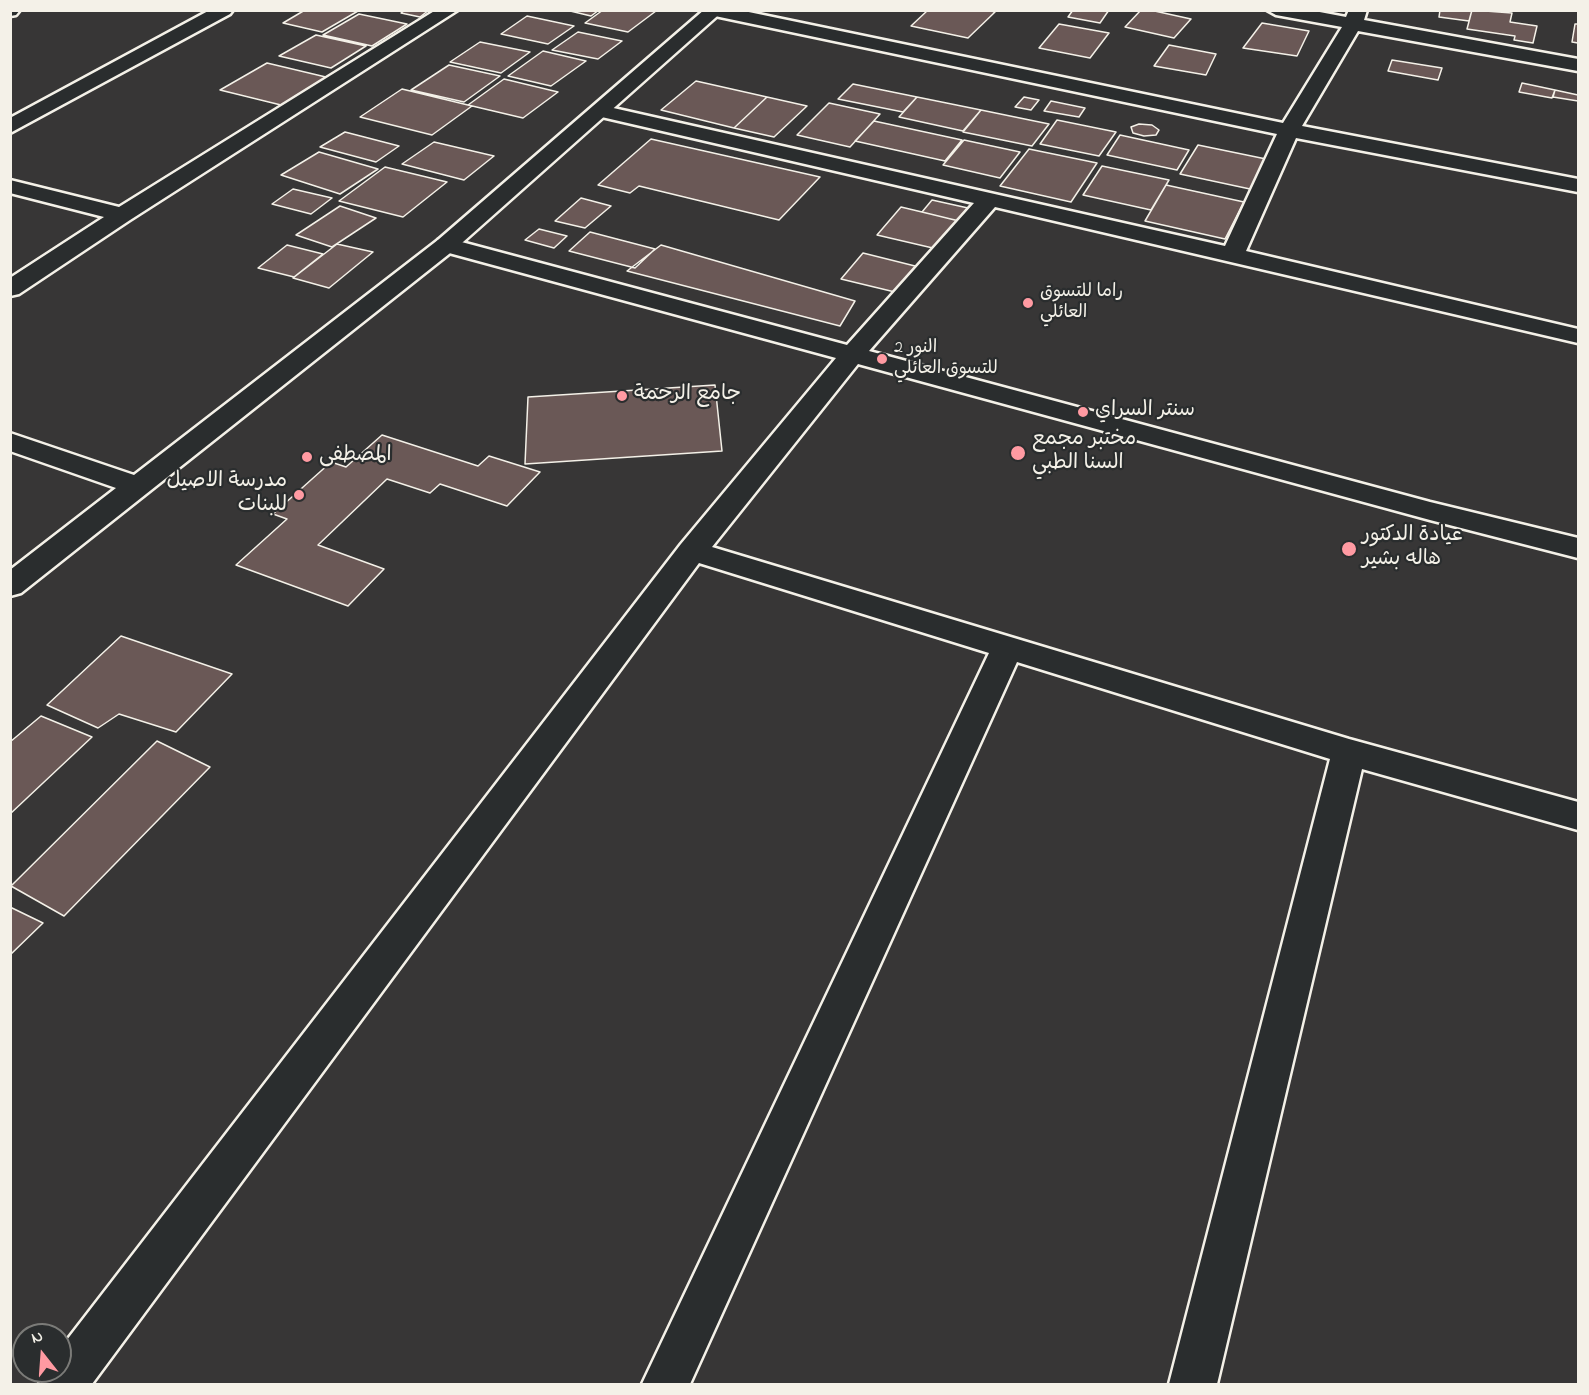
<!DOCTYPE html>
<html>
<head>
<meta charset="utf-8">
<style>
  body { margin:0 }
  #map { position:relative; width:1589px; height:1395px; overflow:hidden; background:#373636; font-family:"Indie Flower",sans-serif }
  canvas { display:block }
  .frame { position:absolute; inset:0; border:12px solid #f4f1e8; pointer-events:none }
  .north { position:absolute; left:12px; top:1323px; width:60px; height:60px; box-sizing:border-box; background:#2a2d2e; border:2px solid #7b7b78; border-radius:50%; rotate:343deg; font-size:16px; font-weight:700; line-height:24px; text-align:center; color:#f4f1e8 }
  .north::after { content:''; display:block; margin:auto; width:21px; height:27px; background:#ff9aa2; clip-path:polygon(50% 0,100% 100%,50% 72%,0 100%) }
</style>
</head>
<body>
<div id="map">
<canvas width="1589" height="1395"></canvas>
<div class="frame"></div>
<div class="north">N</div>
</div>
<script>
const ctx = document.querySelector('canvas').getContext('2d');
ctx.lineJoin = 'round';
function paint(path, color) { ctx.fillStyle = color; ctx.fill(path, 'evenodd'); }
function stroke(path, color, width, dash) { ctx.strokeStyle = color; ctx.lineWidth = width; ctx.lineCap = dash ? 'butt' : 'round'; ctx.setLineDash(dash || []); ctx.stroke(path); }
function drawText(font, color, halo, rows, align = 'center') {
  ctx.font = font + ' "Indie Flower","Playpen Sans Arabic",sans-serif'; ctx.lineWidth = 4.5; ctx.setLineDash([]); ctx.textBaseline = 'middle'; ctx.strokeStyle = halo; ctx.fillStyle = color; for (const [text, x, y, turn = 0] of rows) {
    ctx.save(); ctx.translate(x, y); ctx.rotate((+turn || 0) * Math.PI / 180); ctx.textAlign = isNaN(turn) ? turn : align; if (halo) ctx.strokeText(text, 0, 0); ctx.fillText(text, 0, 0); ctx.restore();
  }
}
const building = new Path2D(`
  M305 10H356L358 11 322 32 283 23Z
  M405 10H429L420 17 401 13Z
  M566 10H599L591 16Z
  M603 10H652L656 11 628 32 585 23Z
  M928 10H988L995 12 968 38 911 26Z
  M1073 10H1109L1100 23 1068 17Z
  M1141 10H1150L1191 19 1174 38 1125 27Z
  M1440 10H1472L1469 21 1439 17Z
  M1472 10 1512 13 1510 22 1537 26 1533 43 1514 40 1515 36 1467 29Z
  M359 14 407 24 372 46 323 35Z
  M527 16 574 26 548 44 501 34Z
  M1262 23 1309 31 1297 56 1243 48Z
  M1059 24 1109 33 1090 58 1039 48Z
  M1575 24H1578V43L1572 42Z
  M578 32 622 41 598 59 552 50Z
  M316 35 366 46 331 68 279 56Z
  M480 42 530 52 501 73 450 62Z
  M1169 45 1216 54 1206 75 1154 66Z
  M543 51 586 61 551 86 508 76Z
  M1392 60 1442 68 1438 80 1388 71Z
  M267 63 330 78 285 106 220 90Z
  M449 65 500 76 464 102 411 90Z
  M504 79 558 92 523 118 468 105Z
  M696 81 767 97 734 128 661 110Z
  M1522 83 1555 90 1552 98 1519 92Z
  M853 84 917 97 903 112 838 99Z
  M402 89 472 106 432 135 360 117Z
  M1555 90 1578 95V101L1553 97Z
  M767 97 807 106 774 137 734 128Z
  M917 97 981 110 963 131 899 117Z
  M1024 97 1039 100 1031 110 1015 107Z
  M1051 101 1085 108 1079 117 1044 111Z
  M829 103 880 114 850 147 797 135Z
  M981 110 1049 124 1032 146 963 132Z
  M1057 120 1116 132 1099 156 1040 144Z
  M874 121 962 140 945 161 855 141Z
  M1139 124 1152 125 1159 130 1156 135 1144 136 1133 133 1131 127Z
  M345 132 399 146 376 162 320 147Z
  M1120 135 1189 150 1177 170 1107 155Z
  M651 139 820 177 779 220 639 186 630 193 598 185Z
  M964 140 1020 152 1000 178 943 165Z
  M434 142 494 156 464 180 402 164Z
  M1198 145 1266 159 1250 189 1180 174Z
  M1029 149 1097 163 1071 202 1000 186Z
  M319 152 378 169 340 194 281 175Z
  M1102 166 1169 180 1151 210 1083 195Z
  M385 167 447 182 403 217 339 201Z
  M1166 185 1244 202 1225 239 1145 221Z
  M293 189 332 198 311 214 272 204Z
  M581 198 611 206 585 228 555 221Z
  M932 200 968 208 959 221 922 212Z
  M340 206 376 218 332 247 296 235Z
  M901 207 922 212 959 221 937 249 877 235Z
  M539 229 567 236 554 248 525 240Z
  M590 232 655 249 635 268 569 251Z
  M337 244 373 252 329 288 293 278Z
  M287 245 323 254 294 277 258 268Z
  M661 245 855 301 840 326 627 271Z
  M863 253 919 267 899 293 841 279Z
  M715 385 722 451 525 464 528 397Z
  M382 435 478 466 489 456 540 472 507 506 440 484 430 493 387 479 318 545 384 569 348 606 236 565 287 519 273 514 331 462 346 467Z
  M121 636 232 674 176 732 119 714 98 728 47 705Z
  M41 716 92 737 10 814V742Z
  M157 741 210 767 64 916 11 886Z
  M10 907 43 923 10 955Z`);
paint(building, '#6a5856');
stroke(building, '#f4f1e8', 1.5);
const street = new Path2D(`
  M10 10H20L16 15 10 16Z
  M210 10H233L230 14 10 133V118Z
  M436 10H458L130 220 19 294 10 296V278L104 217 10 193V180L119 207Z
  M739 10 1283 123 1342 27 1276 15 1267 10H1309L1346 17 1349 10H1367L1364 20 1578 59V71L1358 31 1302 126 1578 179V192L1296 138 1246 251 1578 329V343L995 207 869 351 1430 502 1578 538V558L1430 520 858 364 712 547 1349 739 1578 802V830L1362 769 1217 1384H1169L1330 759 1017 662 690 1384H642L989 653 699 563 92 1384H39L45 1371H60V1349L681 544 836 358 438 250 434 245 438 240 446 238 454 240 847 345 974 203 593 115 590 111 593 107 600 105 1225 246 1277 134 715 16 709 15 706 11Z`);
const secondary = new Path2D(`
  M704 10H724L454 250 21 593 10 596V570L116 488 10 451V433L134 475 438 240Z`);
stroke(street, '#f4f1e8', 5);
stroke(secondary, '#f4f1e8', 5);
paint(street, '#2a2d2e');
paint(secondary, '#2a2d2e');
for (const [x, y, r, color] of [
  [1028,303,6,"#ff9aa2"],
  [882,359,6,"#ff9aa2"],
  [622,396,6,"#ff9aa2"],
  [1083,412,6,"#ff9aa2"],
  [1018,453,8,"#ff9aa2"],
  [307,457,6,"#ff9aa2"],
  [299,495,6,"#ff9aa2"],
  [1349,549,8,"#ff9aa2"]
]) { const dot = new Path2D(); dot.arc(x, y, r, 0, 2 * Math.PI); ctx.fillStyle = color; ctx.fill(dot); stroke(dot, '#2a2d2e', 2); }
drawText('18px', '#f4f1e8', '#2a2d2e', [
  ["راما للتسوق",1040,293],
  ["العائلي",1040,314],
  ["النور 2",894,349],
  ["للتسوق العائلي",894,370]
], 'left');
drawText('21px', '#f4f1e8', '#2a2d2e', [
  ["جامع الرحمة",634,396],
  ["سنتر السراي",1095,412],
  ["مختبر مجمع",1032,441],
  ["السنا الطبي",1032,465],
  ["المصطفى",319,457],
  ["مدرسة الاصيل",287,483,"right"],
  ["للبنات",287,507,"right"],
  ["عيادة الدكتور",1362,537],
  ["هاله بشير",1362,561]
], 'left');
</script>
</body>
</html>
